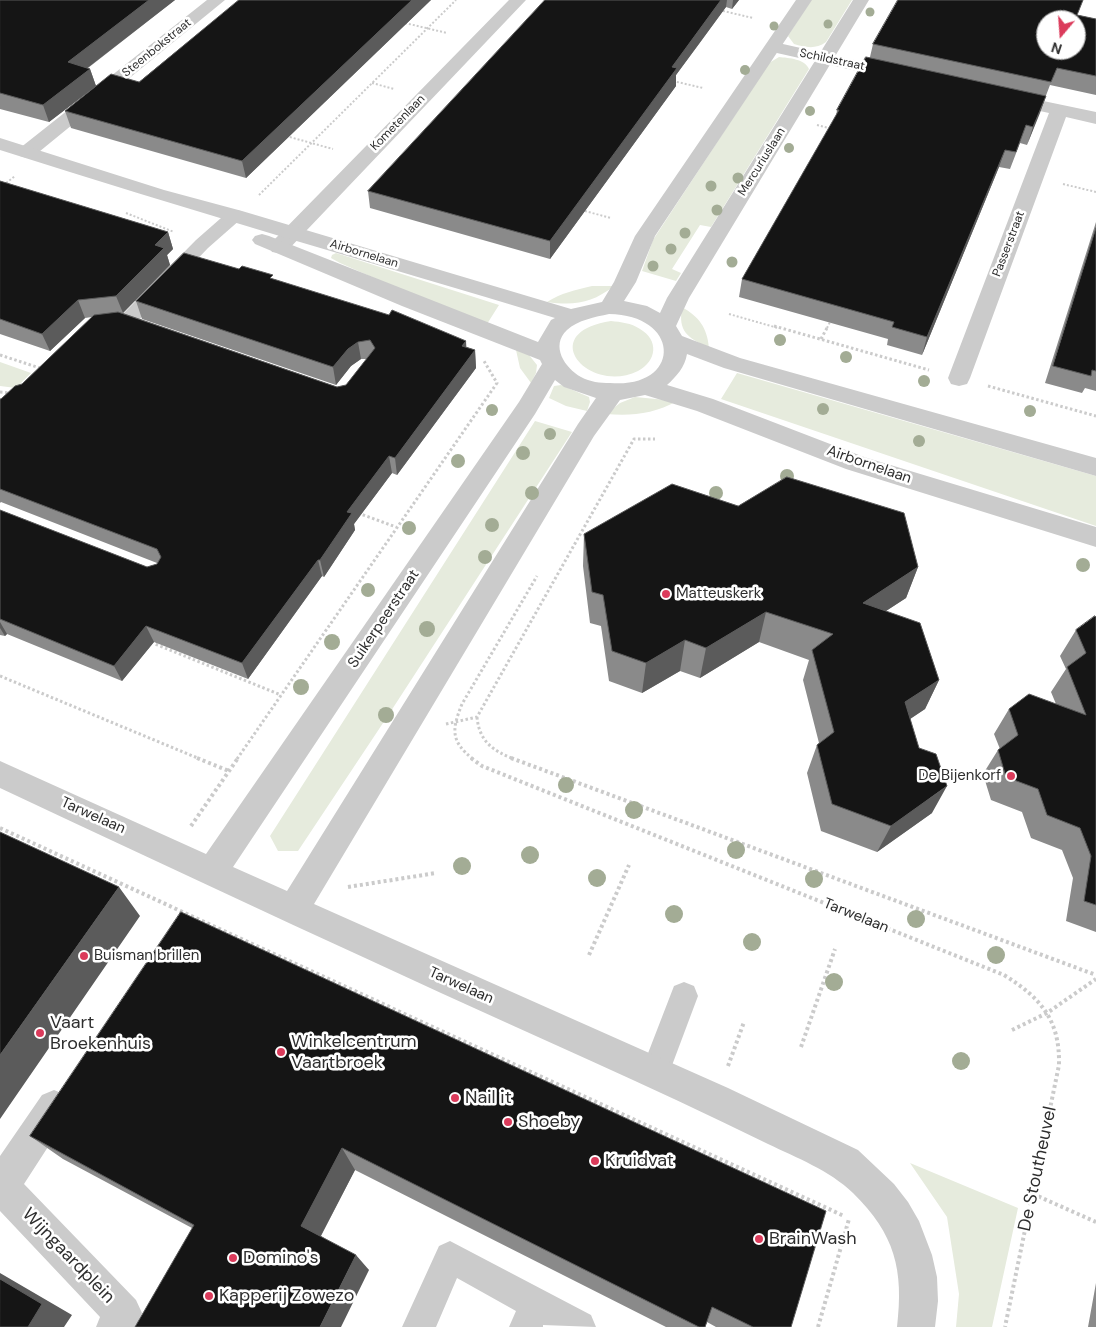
<!DOCTYPE html>
<html>
<head>
<meta charset="utf-8">
<style>
  body { margin:0 }
  #map { position:relative; width:1096px; height:1327px; overflow:hidden; background:#fff; font-family:"DM Sans",sans-serif }
  canvas { display:block }
  .north { position:absolute; left:1036px; top:10px; width:50px; height:50px; box-sizing:border-box; background:#fff; border:1px solid #ababab; border-radius:50%; rotate:198deg; font-size:14px; font-weight:700; line-height:20px; text-align:center; color:#2e2e2e }
  .north::after { content:''; display:block; margin:auto; width:18px; height:22px; background:#db3b5b; clip-path:polygon(50% 0,100% 100%,50% 72%,0 100%) }
</style>
</head>
<body>
<div id="map">
<canvas width="1096" height="1327"></canvas>
<div class="north">N</div>
</div>
<script>
const ctx = document.querySelector('canvas').getContext('2d');
ctx.lineJoin = 'round';
function paint(path, color) { ctx.fillStyle = color; ctx.fill(path, 'evenodd'); }
function stroke(path, color, width, dash) { ctx.strokeStyle = color; ctx.lineWidth = width; ctx.lineCap = dash ? 'butt' : 'round'; ctx.setLineDash(dash || []); ctx.stroke(path); }
function drawText(font, color, halo, rows, align = 'center') {
  ctx.font = font + ' "DM Sans",sans-serif'; ctx.lineWidth = 5; ctx.setLineDash([]); ctx.textBaseline = 'middle'; ctx.strokeStyle = halo; ctx.fillStyle = color; for (const [text, x, y, turn = 0] of rows) {
    ctx.save(); ctx.translate(x, y); ctx.rotate((+turn || 0) * Math.PI / 180); ctx.textAlign = isNaN(turn) ? turn : align; if (halo) ctx.strokeText(text, 0, 0); ctx.fillText(text, 0, 0); ctx.restore();
  }
}
paint(new Path2D(`
  M811 0H852L826 42C815 50 805 47 794 44L788 36Z
  M779 57C789 58 805 59 809 69L711 227 700 225 672 269 681 273 676 281 642 271 653 240 769 63Z
  M336 253 499 305 487 324 431 303 340 263 331 258 332 255Z
  M592 286H614C592 303 575 306 547 302 561 293 575 290 592 286Z
  M682 307C699 317 707 327 709 348 687 337 678 332 682 307Z
  M611 321C621 322 631 323 640 329 659 340 657 361 638 371 589 395 534 333 611 321Z
  M516 350 529 355 537 365 536 373 531 383 520 368Z
  M0 362 31 373 16 388 0 386Z
  M737 373 1096 476V526L721 399Z
  M561 385 589 397 590 402 587 411 566 406 549 398 554 386Z
  M635 397 677 401C654 414 632 416 606 414L620 403Z
  M535 421 572 432 391 711 298 851H278L270 836Z
  M910 1163 1018 1208 992 1327H956L959 1294 947 1217Z`), '#e6ebdd');
stroke(new Path2D(`
  M719 10 753 18
  M405 23 447 33
  M673 81 703 88
  M372 83 394 89
  M817 125 833 129
  M286 136 333 149
  M1063 184 1096 192
  M0 188 15 176
  M259 195 456 0
  M581 210 611 218
  M126 213 174 232
  M729 314 778 328
  M827 328 831 320`), '#cbcbcb', 2, [2, 2]);
stroke(new Path2D(`
  M774 326 929 370
  M821 339 828 326
  M0 355 43 369
  M988 386 1096 416
  M0 392 12 393
  M358 513 396 527
  M158 641 155 644 281 695
  M0 676 200 759
  M477 717C479 741 493 751 514 759
  M446 724 477 717 634 439H655
  M237 759 497 383 484 361
  M473 759C450 741 452 729 462 704L537 576`), '#cbcbcb', 3, [2.5, 2.5]);
stroke(new Path2D(`
  M197 758 229 771
  M471 758 482 766 1004 975C1041 998 1060 1020 1059 1065L1005 1327
  M511 758 1096 975
  M191 826 238 758
  M0 828 844 1216
  M348 887 436 873
  M589 955 629 865
  M1012 1030 1047 1013 1096 979
  M801 1047 835 949
  M728 1066 744 1022
  M1033 1194 1096 1222
  M818 1327 849 1219`), '#cbcbcb', 4, [3, 3]);
paint(new Path2D(`
  M235 210 241 211 244 215 241 219 208 248 139 320 157 326 160 330 157 334 150 336 119 326 117 322 119 318 196 240 229 211Z
  M684 982 694 986 698 996 665 1084 655 1089 645 1084 640 1074 674 986Z
  M450 1241 591 1315 596 1327 543 1325V1327H509L516 1311 457 1278 436 1327H402L439 1246Z`), '#cbcbcb');
paint(new Path2D(`
  M54 1090 66 1095 71 1107 66 1119 24 1184 136 1300 142 1313 136 1327H96L100 1317 0 1211V1156L42 1095Z`), '#cbcbcb');
paint(new Path2D(`
  M207 0H225L34 156 27 158 20 156 17 152 20 148Z
  M509 0H526L286 252 279 253 272 252 269 247 272 242Z
  M774 42 903 71 906 75 903 79 897 80 768 51 765 47 768 43Z
  M1005 93 1096 112V124L1066 117 970 378 967 384 959 386 951 384 948 378 1049 113 999 102 996 98 999 94Z`), '#cbcbcb');
paint(new Path2D(`
  M796 0H812L655 236 636 282 624 301 647 306 660 313 667 298 853 0H869L689 298 676 326 682 336 740 358 1096 458V476L724 368 687 354C685 367 676 377 667 385L713 399 864 457 1096 527V547L846 469 697 411 645 395 620 400 594 436 314 904 728 1088 858 1150 894 1184 908 1202 919 1221 932 1255 937 1277 938 1301 935 1327H897C904 1270 895 1234 853 1193 829 1170 797 1158 768 1144 709 1115 649 1087 589 1060 391 971 196 880 0 788V761L206 854 519 402 542 364 540 360 402 306 255 244 252 240 255 236 262 234 269 236 538 342 551 320 555 318C370 262 184 209 0 150V138L164 190 242 211 571 309 602 302 614 282 635 236ZM609 314C682 315 682 389 610 383 600 383 590 382 581 377 565 368 550 346 567 330 578 320 595 317 609 314ZM555 380 564 387 596 398 578 424 287 891 233 867 535 414Z`), '#cbcbcb');
ctx.fillStyle = '#a3ac95';
for (const [x, y, r] of [
  [870,12,4.5],
  [828,24,4.5],
  [774,26,4.5],
  [745,70,5],
  [810,111,5],
  [789,148,5],
  [738,178,5.5],
  [711,186,5.5],
  [717,210,5.5],
  [685,233,5.5],
  [671,249,5.5],
  [732,262,5.5],
  [653,266,5.5],
  [780,340,6],
  [846,357,6],
  [924,381,6],
  [823,409,6],
  [492,410,6],
  [1030,411,6],
  [550,434,6],
  [919,441,6],
  [523,453,7],
  [458,461,7],
  [787,476,7],
  [532,493,7],
  [716,493,7],
  [492,525,7],
  [409,528,7],
  [485,557,7],
  [1083,565,7],
  [368,590,7],
  [427,629,8],
  [332,642,8],
  [301,687,8],
  [386,715,8],
  [566,785,8],
  [634,810,9],
  [736,850,9],
  [530,855,9],
  [462,866,9],
  [597,878,9],
  [814,879,9],
  [674,914,9],
  [916,919,9],
  [752,942,9],
  [996,955,9],
  [834,982,9],
  [961,1061,9]
]) { ctx.beginPath(); ctx.arc(x, y, r, 0, 2 * Math.PI); ctx.fill(); }
paint(new Path2D(`
  M0 0H175L88 68 90 69 96 86 49 122 0 109Z
  M239 0H431L246 178 71 128 65 111 139 82Z
  M545 0H739L732 9 726 7 699 44 676 75V86L550 259 370 208 368 191Z
  M1078 15 1096 19V95L1050 85 1027 145 1020 143 1010 169 999 167 922 355 887 345 888 339 739 297 742 279 836 116 837 110 870 57 873 44Z
  M0 181 168 232 173 249 167 255 170 265 123 313 337 387 346 385 367 359H361L351 366 336 385 142 319 136 301 274 279 475 350 476 368 397 475 392 473 354 524 355 530 324 577 322 576 248 679 154 642 122 681 7 634 5 636 0 635V510L147 567 157 564V563L1 502 0 503V399L22 384 92 317 85 318 50 351 0 334Z
  M1096 222V391L1085 388 1082 393 1045 383Z
  M584 534 918 567 906 598 886 611 939 680 925 709 910 719 932 813 877 852 821 831 807 773 817 745 819 743 803 680 809 660 759 642 700 678 680 671 642 693 609 681 601 626 590 623 583 566Z
  M1096 617V932L1066 921 1073 878 1062 850 1031 838 1022 812 991 800 983 774 998 750 1000 749 994 734 1009 709 1056 704 1051 692 1066 669 1060 656 1076 630Z
  M181 912 791 1327H716L707 1322 705 1327H666L355 1170 321 1236 369 1270 192 1228 63 1159 30 1136Z
  M1096 1283V1327H1088Z`), '#8a8a8a');
paint(new Path2D(`
  M149 0H175L73 79 68 62Z
  M412 0H431L246 178 242 161Z
  M721 0H727L726 7 676 75V86L550 259V241L672 67Z
  M733 0H739L732 9Z
  M90 69 96 86 49 122 43 105Z
  M1046 96 1040 113 1027 145 1033 127Z
  M1005 150 999 167 922 355 927 337Z
  M168 232 173 249 167 255 170 265 123 313 116 296 155 245Z
  M78 300 85 318 50 351 42 334Z
  M466 341 467 359 462 346Z
  M358 342 361 359 351 366 336 385 333 367 348 349Z
  M475 350 476 368 397 475 395 458Z
  M389 456 392 473 354 524 355 530 324 577 320 560 347 512Z
  M318 560 322 576 248 679 242 663Z
  M918 567 906 598 852 633 863 603Z
  M766 612 759 642 700 678 706 648Z
  M0 622 7 634 5 636 0 628Z
  M146 626 154 642 122 681 114 666Z
  M685 640 680 671 642 693 646 663Z
  M939 680 925 709 892 731 905 702Z
  M947 786 932 813 877 852 891 826Z
  M119 887 140 916 0 1119V1055Z
  M342 1148 355 1170 317 1243 301 1226Z
  M356 1255 369 1270 341 1327H320Z
  M0 1273 72 1315 64 1327H28L0 1279Z`), '#5b5b5b');
const building = new Path2D(`
  M0 0H149L68 62 90 69 43 105 0 93Z
  M239 0H412L242 161 65 111 111 74 139 82Z
  M545 0H721L672 67 677 68 550 241 368 191Z
  M898 0H1083L1077 15 1096 19V76L1057 68 1051 82 873 44ZM1046 20H1076V50H1046Z
  M866 57 1046 96 1033 127 1026 125 1016 152 1005 150 927 337 892 327 894 322 742 279 839 110H837Z
  M0 181 168 232 155 245 164 248 116 296 78 300 42 334 0 319Z
  M1096 228V371L1092 370 1091 376 1053 366Z
  M184 253 239 269 242 266 273 275 270 278 389 315 392 310 466 341 462 346 475 350 395 458 389 456 347 512 352 513 320 560H318L242 663 146 626 114 666 0 619V510L147 567 157 564 161 557 157 549 0 489V399H1L15 386 22 384 94 315 118 312 337 387 346 385 375 348 370 340 358 342 348 349 333 367 136 301Z
  M787 477 904 513 918 567 863 603 920 623 939 680 905 702 919 748 936 754 947 786 891 826 832 804 817 745 834 732 812 650 833 634 766 612 706 648 685 640 646 663 612 651 603 595 592 592 584 534 672 484 738 506Z
  M1095 616 1096 617V905L1084 901 1091 856 1080 828 1047 815 1038 789 1006 777 998 750 1018 735 1009 709 1029 694 1086 715 1067 667 1086 653 1076 630Z
  M0 832 119 887 0 1055Z
  M181 912 826 1211 791 1327H753L712 1307 705 1327H699L342 1148 301 1226 356 1255 320 1327H135L194 1225 30 1136Z
  M0 1279 42 1304 28 1327H0Z`);
paint(building, '#151515');
stroke(building, '#5b5b5b', 1);
for (const [x, y, r, color] of [
  [666,594,5,"#db3b5b"],
  [1011,776,5,"#db3b5b"],
  [84,956,5,"#db3b5b"],
  [40,1033,5,"#db3b5b"],
  [281,1052,5,"#db3b5b"],
  [455,1098,5,"#db3b5b"],
  [508,1122,5,"#db3b5b"],
  [595,1161,5,"#db3b5b"],
  [759,1239,5,"#db3b5b"],
  [233,1258,5,"#db3b5b"],
  [209,1296,5,"#db3b5b"]
]) { const dot = new Path2D(); dot.arc(x, y, r, 0, 2 * Math.PI); ctx.fillStyle = color; ctx.fill(dot); stroke(dot, '#fff', 2); }
drawText('12px', '#2e2e2e', '#fff', [
  ["Steenbokstraat",157,48,-39],
  ["Schildstraat",832,60,12],
  ["Kometenlaan",398,123,-46],
  ["Mercuriuslaan",762,162,-58],
  ["Passerstraat",1009,244,-69],
  ["Airbornelaan",364,254,17]
]);
drawText('15px', '#2e2e2e', '#fff', [
  ["Airbornelaan",869,465,19],
  ["Suikerpeerstraat",384,619,-56],
  ["Tarwelaan",93,816,24],
  ["Tarwelaan",856,916,22],
  ["Tarwelaan",461,986,24]
]);
drawText('15px', '#2e2e2e', '#fff', [
  ["Matteuskerk",676,594],
  ["De Bijenkorf",1001,776,"right"],
  ["Buisman brillen",94,956]
], 'left');
drawText('18px', '#2e2e2e', '#fff', [
  ["Vaart",50,1023],
  ["Broekenhuis",50,1044],
  ["Winkelcentrum",291,1042],
  ["Vaartbroek",291,1063],
  ["Nail it",465,1098],
  ["Shoeby",518,1122],
  ["Kruidvat",605,1161],
  ["BrainWash",769,1239],
  ["Domino's",243,1258],
  ["Kapperij Zowezo",219,1296]
], 'left');
drawText('18px', '#2e2e2e', '#fff', [
  ["De Stoutheuvel",1038,1169,-78],
  ["Wijngaardplein",68,1256,46]
]);
</script>
</body>
</html>
